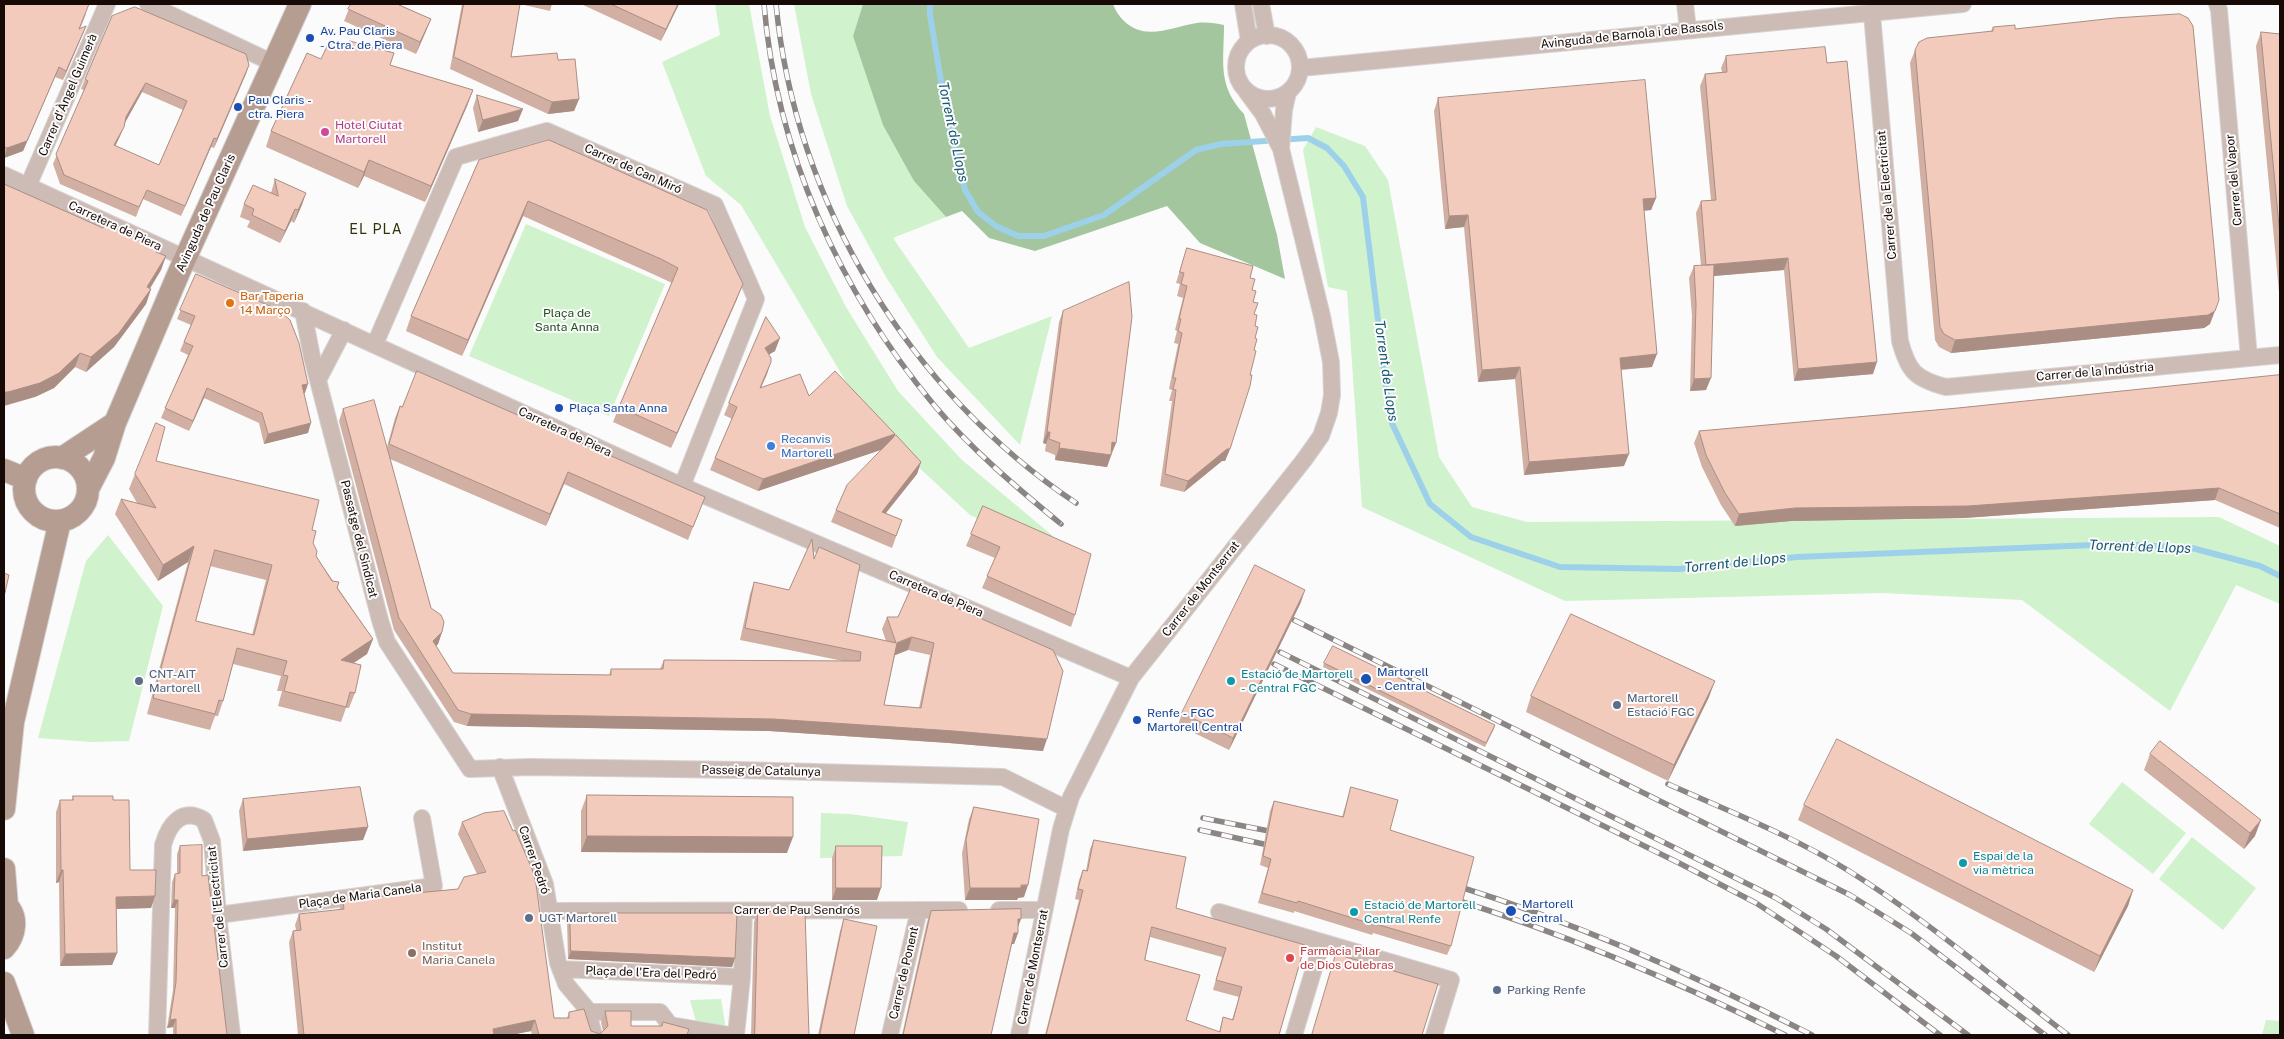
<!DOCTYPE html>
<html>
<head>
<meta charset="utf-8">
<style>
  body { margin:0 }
  #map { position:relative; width:2284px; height:1039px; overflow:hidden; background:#fbfbfb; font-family:"Public Sans",sans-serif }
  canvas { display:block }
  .frame { position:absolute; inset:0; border:5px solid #170a06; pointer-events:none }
</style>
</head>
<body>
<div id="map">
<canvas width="2284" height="1039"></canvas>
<div class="frame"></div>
</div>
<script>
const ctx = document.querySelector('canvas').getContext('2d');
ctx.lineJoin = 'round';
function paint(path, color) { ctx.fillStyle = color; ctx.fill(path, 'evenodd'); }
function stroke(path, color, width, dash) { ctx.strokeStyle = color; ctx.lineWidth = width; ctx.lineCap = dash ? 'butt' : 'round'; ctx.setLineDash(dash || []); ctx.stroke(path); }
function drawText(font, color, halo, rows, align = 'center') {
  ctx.font = font + ' "Public Sans",sans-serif'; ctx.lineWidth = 4; ctx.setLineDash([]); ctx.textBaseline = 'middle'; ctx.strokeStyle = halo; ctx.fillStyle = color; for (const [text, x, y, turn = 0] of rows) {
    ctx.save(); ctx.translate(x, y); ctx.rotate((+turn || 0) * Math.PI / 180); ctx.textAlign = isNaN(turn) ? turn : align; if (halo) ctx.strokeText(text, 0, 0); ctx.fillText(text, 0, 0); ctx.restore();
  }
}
paint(new Path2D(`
  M715 4H749L770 116 805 227 846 307 898 391 962 460 1053 536 1042 547 970 515 870 422 741 205 706 176 662 62 720 35Z
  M794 4H863L853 36 914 181 946 217 893 238 969 348 1052 316 1020 445 937 357 886 277 847 206 811 94Z
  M1316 127 1365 146 1388 180 1439 457 1472 507 1527 522 2219 517 2280 546V604L2236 585 2170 711 2022 600 1883 593 1565 601 1362 507 1347 291 1328 287 1303 150Z
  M526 224 665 284 609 416 469 356Z
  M108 535 163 606 129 741 92 742 38 738 86 561Z
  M2122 782 2186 833 2153 874 2089 824Z
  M821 813 850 814 908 822 902 856 820 858Z
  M2192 837 2256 888 2223 930 2159 879Z
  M721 999 726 1029 697 1025 690 1000Z
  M2266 1020 2280 1021V1035H2262Z`), '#d0f2cd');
paint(new Path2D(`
  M863 4H1113C1115 10 1119 16 1123 20 1144 42 1172 27 1197 23 1206 22 1215 23 1224 25 1224 62 1217 85 1244 114L1277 235 1285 279 1200 243 1167 206 1035 251 989 238 962 211 946 217 914 181 883 125 853 36Z`), '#a3c69f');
stroke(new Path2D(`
  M930 4V15L947 117 965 190 978 212 996 226 1018 236H1044L1104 215 1196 150 1221 144 1308 138 1327 148 1344 166 1363 197 1390 419 1430 504 1471 537 1560 567 1679 569 1797 557 2118 544 2192 548 2260 566 2280 576`), '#9dd1ea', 6);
const minor = new Path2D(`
  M148 4 273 63
  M1243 4 1249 41
  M1261 4 1267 36
  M1685 4 1688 29
  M2217 4 2219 10 2249 358
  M1872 14 1900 341C1908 371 1915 379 1946 387L2280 355
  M1236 67a32 32 0 1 1 64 0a32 32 0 1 1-64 0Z
  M1301 68 1963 4
  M1281 149 1284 110 1288 92
  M4 175 682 486 1131 678
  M28 186 107 4
  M303 311 312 357 380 620 387 642 470 769 530 767 739 770 1003 777 1067 809
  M375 344 456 157 547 131 715 205 756 299 682 486
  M318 380 344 330
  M500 767 545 884 558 963 566 984 587 1009 594 1035
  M999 910H1044
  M549 911 959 910
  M1219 912 1451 980 1434 1035
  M218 915 434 886 422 818
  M560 969 742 977
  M588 1012H660L670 1025 729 1035
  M157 1035 163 845C169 824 182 807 204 820L212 841 218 915 232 1035
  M736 1035 742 977 744 911
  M890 1035 919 910
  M1019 1035 1061 829 1071 797 1131 678 1304 460 1321 436 1329 413 1332 395 1331 362 1322 316 1281 149 1263 114 1246 91
  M1294 1035 1322 942`);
const secondary = new Path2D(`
  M24 489a32 32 0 1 1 64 0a32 32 0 1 1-64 0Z
  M62 458 115 423
  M4 470 26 479
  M88 489 104 458 115 423 180 270 300 4
  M4 809 13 722 60 521
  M4 869 7 906
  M4 903C19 915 16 935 4 948
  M4 983 23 1035`);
stroke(minor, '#d7d4d4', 18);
stroke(secondary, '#d7d4d4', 24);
stroke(minor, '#cdbcb5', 16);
stroke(secondary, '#b69d92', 22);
const rail = new Path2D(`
  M764 4C776 151 840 292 934 405 971 449 1016 487 1061 524
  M776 4C795 204 910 392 1076 503
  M1294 620 1850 895 1911 933 2045 1035
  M1280 652 1776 898 1826 929 1968 1035
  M1274 664 1679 863 1756 903 1836 956 1940 1035
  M1668 784C1728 811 1793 836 1849 871 1926 919 1996 980 2068 1035
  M1203 818 1279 833
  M1200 830 1277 847
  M1454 885C1577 923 1697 976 1812 1035
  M1450 898C1566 934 1676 981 1785 1035`);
stroke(rail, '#8b8583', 5.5);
stroke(rail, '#fbfbfb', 4, [11]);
paint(new Path2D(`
  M4 4 86 14 80 29 86 26 63 80 55 77 23 151 4 158Z
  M351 4H400V5L431 19 426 31 416 54 344 21Z
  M462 4H552L550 11 520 4 511 57 558 60 579 99 574 111 548 114 450 69Z
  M581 4H679L661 41Z
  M1993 27 2015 29 2210 324 2204 328 1951 353 1939 347 1935 340 1910 63 1915 50 1991 31Z
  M2261 32 2280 34V303L2256 46Z
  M1726 56 1827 63 1873 374 1794 381 1784 270 1714 276 1706 390 1690 391 1692 316 1689 278 1694 266H1701L1696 213 1701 201 1711 200 1700 86 1705 74 1722 72 1721 68Z
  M321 59 390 65 473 90 467 106 425 202 364 176 358 188 266 147 271 131Z
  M249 65 214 148 211 147 181 216 143 199 136 217 60 184 53 164 84 90 81 89 85 79ZM142 92 183 110 159 165 115 146 120 136 125 123Z
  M477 95 518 121 478 132 473 108Z
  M1438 98 1656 198 1651 210 1644 211 1652 367 1621 370 1624 466 1524 475 1515 379 1478 382 1464 227 1445 229 1434 111Z
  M479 160 737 299 671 448 613 422 619 407 672 283 655 275 523 216 462 356 406 331 411 316Z
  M275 179 306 193 294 223 291 221 280 243 247 227 250 221 240 217 244 204 271 193Z
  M103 228 158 247 157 252 166 256 161 270 149 289H151L146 304 114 347 86 372 75 367 54 388 35 397Z
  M1187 248 1250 278 1252 290 1255 326 1230 449 1225 461H1222L1184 492 1160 486 1172 401H1169L1172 390 1169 389 1178 344 1174 343 1177 331 1175 330 1183 298 1177 296 1180 284 1176 283 1183 260Z
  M196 274 305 393H304L308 433 264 444 259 423 204 398 189 431 161 418 188 355 180 351 191 325 177 319Z
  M1063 311 1116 443 1107 467 1055 460V455L1045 451 1046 444 1043 443 1059 322Z
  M766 317 775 351 769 354 767 374 761 388 809 396 895 434 894 438 921 462 917 474 886 513 902 520 892 548 831 522 836 510 882 449 758 491 710 470 715 458 732 419 724 415 729 403Z
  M2280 375V528L2215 500 1964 518 1791 521 1735 526 1721 505 1702 467 1694 443 1699 431 1958 408Z
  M400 406 705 497 688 540 564 484 546 526 390 459 431 608 442 632 438 644 436 646 453 673 609 675 611 669H660L664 660 843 661 740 640 750 594 754 582 789 590 814 559 846 632 886 641 882 629 887 617H898L911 588 1043 751 949 743 769 731 467 726 454 722 394 630 339 421 343 409 387 447 395 418ZM908 650 930 655 919 708 884 705 895 655Z
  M156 461 312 530 313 543 316 556 373 639 367 654 354 663 355 693 349 708H346L341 722 278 706 282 691H277L281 676 233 664 223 701 218 716H215L210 730 147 714 188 562 158 581 115 514 121 499 137 503 129 489 135 474ZM210 566 266 580 252 635 196 621Z
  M983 506 1075 615 1071 627 982 588 995 558 966 546Z
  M1301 602 1229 750 1178 725 1182 713Z
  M1324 663 1495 725 1494 729 1485 747 1323 667Z
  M1531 696 1709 697 1668 781 1526 712Z
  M2150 754 2255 836 2244 849 2144 770Z
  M1351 787 1390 830 1451 946 1447 955 1373 933 1372 935 1294 911V913L1258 903 1268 868 1260 865 1270 811 1274 801 1342 817Z
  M587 795 787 853 581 852V811Z
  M73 796 113 800 130 870 155 896 151 908 116 909 117 953 112 965 60 966 59 882 56 883V812L60 800H72Z
  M243 799 368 827 363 840 243 851 239 811Z
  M1804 805 2133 890 2128 906 2094 972 1798 820Z
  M974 807 1024 897 1018 898 1017 900H965L962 853 969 819Z
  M462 822 554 1018H567L569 1012 591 1031 600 1034 603 1031 601 1022 605 1011 631 1026H661L663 1022 687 1035H532L531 1031 511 1035H298L289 942 293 931 296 930 295 925 299 914 339 910 343 900 458 889 477 874 458 834Z
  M1094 840 1176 908 1305 945 1279 1035H1045L1079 900 1075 899 1079 880 1083 870 1086 871 1090 849ZM1150 937 1222 957 1213 990 1239 997 1232 1020 1223 1017 1219 1032 1186 1020 1145 960Z
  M180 846 202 876 227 1035H173V1027L167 1028 173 990 175 908H171L172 882 175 874H177V854Z
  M836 846 877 900H832V858Z
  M758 911 809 1035H751L754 922Z
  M931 911 1018 928V933L1014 944H1012L991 1035H902L927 922Z
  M570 913 735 958 732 967 568 959 567 921Z
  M844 919 854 1035H818L840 931Z
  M1336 954 1422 1035H1312Z`), '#d1afa3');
paint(new Path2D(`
  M678 4H679L661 41 666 29Z
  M431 19 426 31 416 54 420 42Z
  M86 26 82 36 63 80 66 71Z
  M249 65 246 74 214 148 217 139Z
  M59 67 23 151 4 158 7 148Z
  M146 83 142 92 123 126 126 117Z
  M473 90 467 106 425 202 431 186Z
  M579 99 574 111 548 114 552 102Z
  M523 109 518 121 478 132 483 120Z
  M124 127 120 136 111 155 114 145Z
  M214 138 211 147 181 216 185 206Z
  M369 160 364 176 358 188 364 172Z
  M306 193 302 205 294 223 298 210Z
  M1656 198 1651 210 1638 211 1643 199Z
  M528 201 523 216 462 356 468 340Z
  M295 209 291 221 280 243 285 231Z
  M1468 215 1464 227 1445 229 1449 216Z
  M166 256 161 270 142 302 147 287Z
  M1788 258 1784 270 1702 277 1706 265Z
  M743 284 737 299 671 448 677 433Z
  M151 289 146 304 114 347 86 372 91 357Z
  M2215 311 2210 324 2204 328 1951 353 1955 340Z
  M780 338 775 351 760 360 765 348Z
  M80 353 75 367 54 388 35 397 4 406V392Z
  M1657 354 1652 367 1615 370 1620 358Z
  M771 362 767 374 755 400 760 388Z
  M1877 362 1873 374 1794 381 1798 369Z
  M1520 367 1515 379 1478 382 1482 370Z
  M1711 378 1706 390 1690 391 1694 379Z
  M308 384 305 393 299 395 302 385Z
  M207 388 204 398 189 431 193 421Z
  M311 423 308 433 264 444 268 434Z
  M1047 432H1050L1046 444 1043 443Z
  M895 434 890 447 758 491 763 479Z
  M1112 442 1116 443 1111 454Z
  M1059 448 1111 455 1107 467 1055 460Z
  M1227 449H1230L1225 461H1222L1184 492 1188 481Z
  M1629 454 1624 466 1524 475 1529 462Z
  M921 462 917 474 877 524 882 512Z
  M568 472 564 484 546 526 550 514Z
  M2219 488 2215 500 1964 518 1791 521 1735 526 1739 514 1795 508Z
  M194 546 188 562 158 581 163 565Z
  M1305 590 1301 602 1229 750 1233 738Z
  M442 632 438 644 428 654 433 641Z
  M912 637 908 650 893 656 897 643Z
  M373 639 367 654 335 675 341 660Z
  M1715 681 1709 697 1668 781 1674 765Z
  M471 714 773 719 954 731 1047 739 1043 751 949 743 769 731 467 726Z
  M2261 820 2255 836 2244 849 2250 833Z
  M368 827 363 840 243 851 247 839Z
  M587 836 793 837 787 853 581 852Z
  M61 870H63L59 882 56 883Z
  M1028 885 1024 897 1018 898 1017 900H965L970 888Z
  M836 888H881L877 900H832Z
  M2133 890 2128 906 2094 972 2100 956Z
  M155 896 151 908 111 909 116 897Z
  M174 900H178L175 908H171Z
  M1018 919H1021L1017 930Z
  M1014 933H1018L1014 944H1010Z
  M571 951 735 958 732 967 568 959Z
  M117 953 112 965 60 966 65 954Z
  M176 1019 173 1027 167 1028 170 1020Z
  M535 1020 531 1031 511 1035H491L493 1029Z`), '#aa8e84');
const building = new Path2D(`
  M4 4H89L79 29 86 26 66 71 59 67 27 141 7 148 4 147Z
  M351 4H400L399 5 431 19 420 42 348 9Z
  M464 4H520L511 57 557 53 558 60 575 59 579 99 552 102 454 57Z
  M611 4H678L666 29Z
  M135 7 246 54 249 65 217 139 214 138 185 206 147 190 139 207 64 175 56 154 88 81 85 79 112 16ZM146 83 187 101 159 165 114 145 124 127 126 117Z
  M2180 14 2188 18 2193 26 2219 300 2215 311 2208 315 1955 340 1944 334 1940 327 1915 50 1919 42 1927 38 1993 31V27L2015 25V29L2115 18Z
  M2261 32 2280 34V236Z
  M350 41 394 53 390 65 473 90 431 186 369 160 364 172 271 131 307 53 321 59 329 42 348 48Z
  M1825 47 1827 63 1847 61 1877 362 1798 369 1788 258 1706 265 1701 201 1716 200 1705 74 1727 72 1726 56Z
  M1645 80 1656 198 1643 199 1657 354 1620 358 1629 454 1529 462 1520 367 1482 370 1468 215 1449 216 1438 98Z
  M477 95 523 109 483 120Z
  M549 140 707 210 743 284 677 433 619 407 678 268 661 259 528 201 468 340 411 316 479 160Z
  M275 179 306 193 298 210 295 209 285 231 252 215 254 209 244 204 253 185 278 196Z
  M4 184 103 228 105 224 158 247 156 252 166 256 147 287 151 289 119 333 91 357 80 353 59 373 40 383 8 392H4Z
  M1187 248 1253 266 1250 278 1255 279 1252 290 1256 291 1253 302 1258 303 1254 314 1257 315 1255 326 1258 327 1255 338 1257 339 1254 350 1256 351 1250 375H1252L1250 386 1230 449H1227L1188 481 1165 474 1176 390 1173 389 1176 378H1173L1182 333 1178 331 1181 319H1179L1187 286 1181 284 1184 273 1180 272Z
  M1714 265 1711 378 1694 379 1696 304 1694 266Z
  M196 274 279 310 290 320 299 343 308 384 302 385 311 423 268 434 262 413 207 388 193 421 165 408 193 346 184 342 195 316 180 310Z
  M1129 282 1132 317 1116 443 1112 442 1111 455 1059 448 1060 443 1049 439 1050 432H1047L1063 311Z
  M766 317 780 338 765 348 771 358V362L760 388 800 374 809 396 835 371 895 434 763 479 715 458 737 407 729 403Z
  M417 371 705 497 693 527 568 472 550 514 389 444 400 406 402 407Z
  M2280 375V514L2219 488 1968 506 1795 508 1739 514 1725 493 1706 455 1699 431 1958 408 2228 380Z
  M374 400 431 608 441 615 444 622 442 632 433 641 453 673 611 675V669H663L664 660 860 661 861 652 745 628 754 582 789 590 812 539 814 559 819 547 860 565 846 632 896 643 887 617H898L911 588 1053 650 1063 671 1047 739 954 731 773 719 471 714 458 710 399 618 343 409ZM912 637 934 643 921 708 884 705 897 643Z
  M156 423 165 427 156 461 319 500 312 530 316 531 313 543 317 551 316 556 332 581 339 582 337 588 373 639 341 660 361 665 355 693 350 692 346 707 284 691 288 676 283 675 287 661 237 648 223 701 219 700 215 714 153 698 194 546 163 565 121 499 156 508 135 474ZM215 550 272 565 254 635 196 621Z
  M896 435 921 462 882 512 902 520 896 536 836 510 847 485Z
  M983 506 1091 554 1075 615 987 576 1000 547 971 534Z
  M1255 565 1305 590 1233 738 1182 713Z
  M4 573 9 575 4 597Z
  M1571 614 1715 681 1674 765 1531 696Z
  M1333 646 1495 725 1486 743 1324 663Z
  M1837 739 2133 890 2100 956 1804 805Z
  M2160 741 2261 820 2250 833 2150 754Z
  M360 787 368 827 247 839 243 799Z
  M1351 787 1398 800 1390 830 1474 857 1451 946 1376 924 1375 925 1298 901 1297 903 1262 893 1271 859 1263 856 1274 801 1343 817Z
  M587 795 793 797V837L587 836Z
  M73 796H113V800H129L130 870H156L155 896 116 897 117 953 65 954 63 870H61L60 800H73Z
  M974 807 1039 819 1028 885H1021V888H970L966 840Z
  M504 811 513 831 515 830 532 869 536 884 554 1018H569V1012L584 1009 591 1031 600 1034 608 1026 605 1011H631V1026H662L663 1022 689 1029 687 1035H539L535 1020 493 1029 494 1035H304L293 931 301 930 299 914 344 909 343 900 458 889 464 877 486 872 462 822 484 813Z
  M1094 840 1186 857 1176 908 1305 945 1279 1035H1046L1083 890 1078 889 1083 870 1087 871ZM1152 927 1226 948 1216 980 1242 987 1233 1020 1223 1017 1220 1032 1186 1020 1200 975 1145 960Z
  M202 845V876L208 875 227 1035H176V1019L170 1020 176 982 178 900H174L175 874 180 873V846Z
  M836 846H882L881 888H836Z
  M1021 909V919H1018V933H1014L991 1035H903L931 911Z
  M758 911H805L809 1035H755Z
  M570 913H737L735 958 571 951Z
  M844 919 877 926 854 1035H820Z
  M1336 954 1438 984 1422 1035H1312Z`);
paint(building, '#f3cbbd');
stroke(building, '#aa8e84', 1);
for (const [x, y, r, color] of [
  [310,38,5,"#1a4fb4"],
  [238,107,5,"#1a4fb4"],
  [325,132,5,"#d1479c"],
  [230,303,5,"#e8710a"],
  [559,408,5,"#1a4fb4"],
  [771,446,5,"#3f7fe0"],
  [1366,679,6,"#1a4fb4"],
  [139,681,5,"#5c6f8a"],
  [1231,681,5,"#0f9aa8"],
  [1617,705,5,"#5c6f8a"],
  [1137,720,5,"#1a4fb4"],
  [1963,863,5,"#0f9aa8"],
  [1511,911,6,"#1a4fb4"],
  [1354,912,5,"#0f9aa8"],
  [529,918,5,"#5c6f8a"],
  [412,953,5,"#8d6e63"],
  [1290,958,5,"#e0444e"],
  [1497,990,5,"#5c6f8a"]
]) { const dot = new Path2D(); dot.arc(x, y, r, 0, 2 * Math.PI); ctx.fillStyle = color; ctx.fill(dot); stroke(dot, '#fbfbfb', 2); }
drawText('12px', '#164399', '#fbfbfb', [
  ["Av. Pau Claris",320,31],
  ["- Ctra. de Piera",320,45],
  ["Pau Claris -",248,100],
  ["ctra. Piera",248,114],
  ["Plaça Santa Anna",569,408],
  ["Martorell",1377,672],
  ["- Central",1377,686],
  ["Renfe - FGC",1147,713],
  ["Martorell Central",1147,727],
  ["Martorell",1522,904],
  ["Central",1522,918]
], 'left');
drawText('12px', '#170a06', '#fbfbfb', [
  ["Avinguda de Barnola i de Bassols",1632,35,-6],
  ["Carrer d'Àngel Guimerà",68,95,-67],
  ["Carrer de Can Miró",633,169,24],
  ["Carrer del Vapor",2234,180,-95],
  ["Carrer de la Electricitat",1887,195,-95],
  ["Avinguda de Pau Claris",206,213,-66],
  ["Carretera de Piera",115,226,25],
  ["Carrer de la Indústria",2095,372,-5],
  ["Carretera de Piera",565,432,25],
  ["Passatge del Sindicat",359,539,76],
  ["Carrer de Montserrat",1201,589,-52],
  ["Carretera de Piera",936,594,23],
  ["Passeig de Catalunya",761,771,1],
  ["Carrer Pedró",534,860,71],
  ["Plaça de Maria Canela",360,896,-8],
  ["Carrer de l'Electricitat",218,907,-96],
  ["Carrer de Pau Sendrós",797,910],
  ["Carrer de Montserrat",1033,967,-79],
  ["Plaça de l'Era del Pedró",651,973,2],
  ["Carrer de Ponent",904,973,-77]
]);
drawText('12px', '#b23c85', '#fbfbfb', [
  ["Hotel Ciutat",335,125],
  ["Martorell",335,139]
], 'left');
drawText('12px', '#c56008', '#fbfbfb', [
  ["Bar Taperia",240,296],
  ["14 Março",240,310]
], 'left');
drawText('12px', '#1f4e1c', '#fbfbfb', [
  ["Plaça de",567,313],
  ["Santa Anna",567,327]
]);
drawText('12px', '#366cbe', '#fbfbfb', [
  ["Recanvis",781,439],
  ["Martorell",781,453]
], 'left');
drawText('12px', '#4e5e75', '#fbfbfb', [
  ["CNT-AIT",149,674],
  ["Martorell",149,688],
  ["Martorell",1627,698],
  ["Estació FGC",1627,712],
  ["UGT Martorell",539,918],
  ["Parking Renfe",1507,990]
], 'left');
drawText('12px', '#0d838f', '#fbfbfb', [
  ["Estació de Martorell",1241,674],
  ["- Central FGC",1241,688],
  ["Espai de la",1973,856],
  ["via mètrica",1973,870],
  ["Estació de Martorell",1364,905],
  ["Central Renfe",1364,919]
], 'left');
drawText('12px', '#785e54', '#fbfbfb', [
  ["Institut",422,946],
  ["Maria Canela",422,960]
], 'left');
drawText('12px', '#be3a42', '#fbfbfb', [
  ["Farmàcia Pilar",1300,951],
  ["de Dios Culebras",1300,965]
], 'left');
drawText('italic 14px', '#165872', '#fbfbfb', [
  ["Torrent de Llops",953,132,78],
  ["Torrent de Llops",1386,371,82],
  ["Torrent de Llops",2140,547,2],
  ["Torrent de Llops",1735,563,-6]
]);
ctx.letterSpacing = '1px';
drawText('14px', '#2f3309', '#fbfbfb', [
  ["EL PLA",376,230]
]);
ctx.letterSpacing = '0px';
</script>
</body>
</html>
